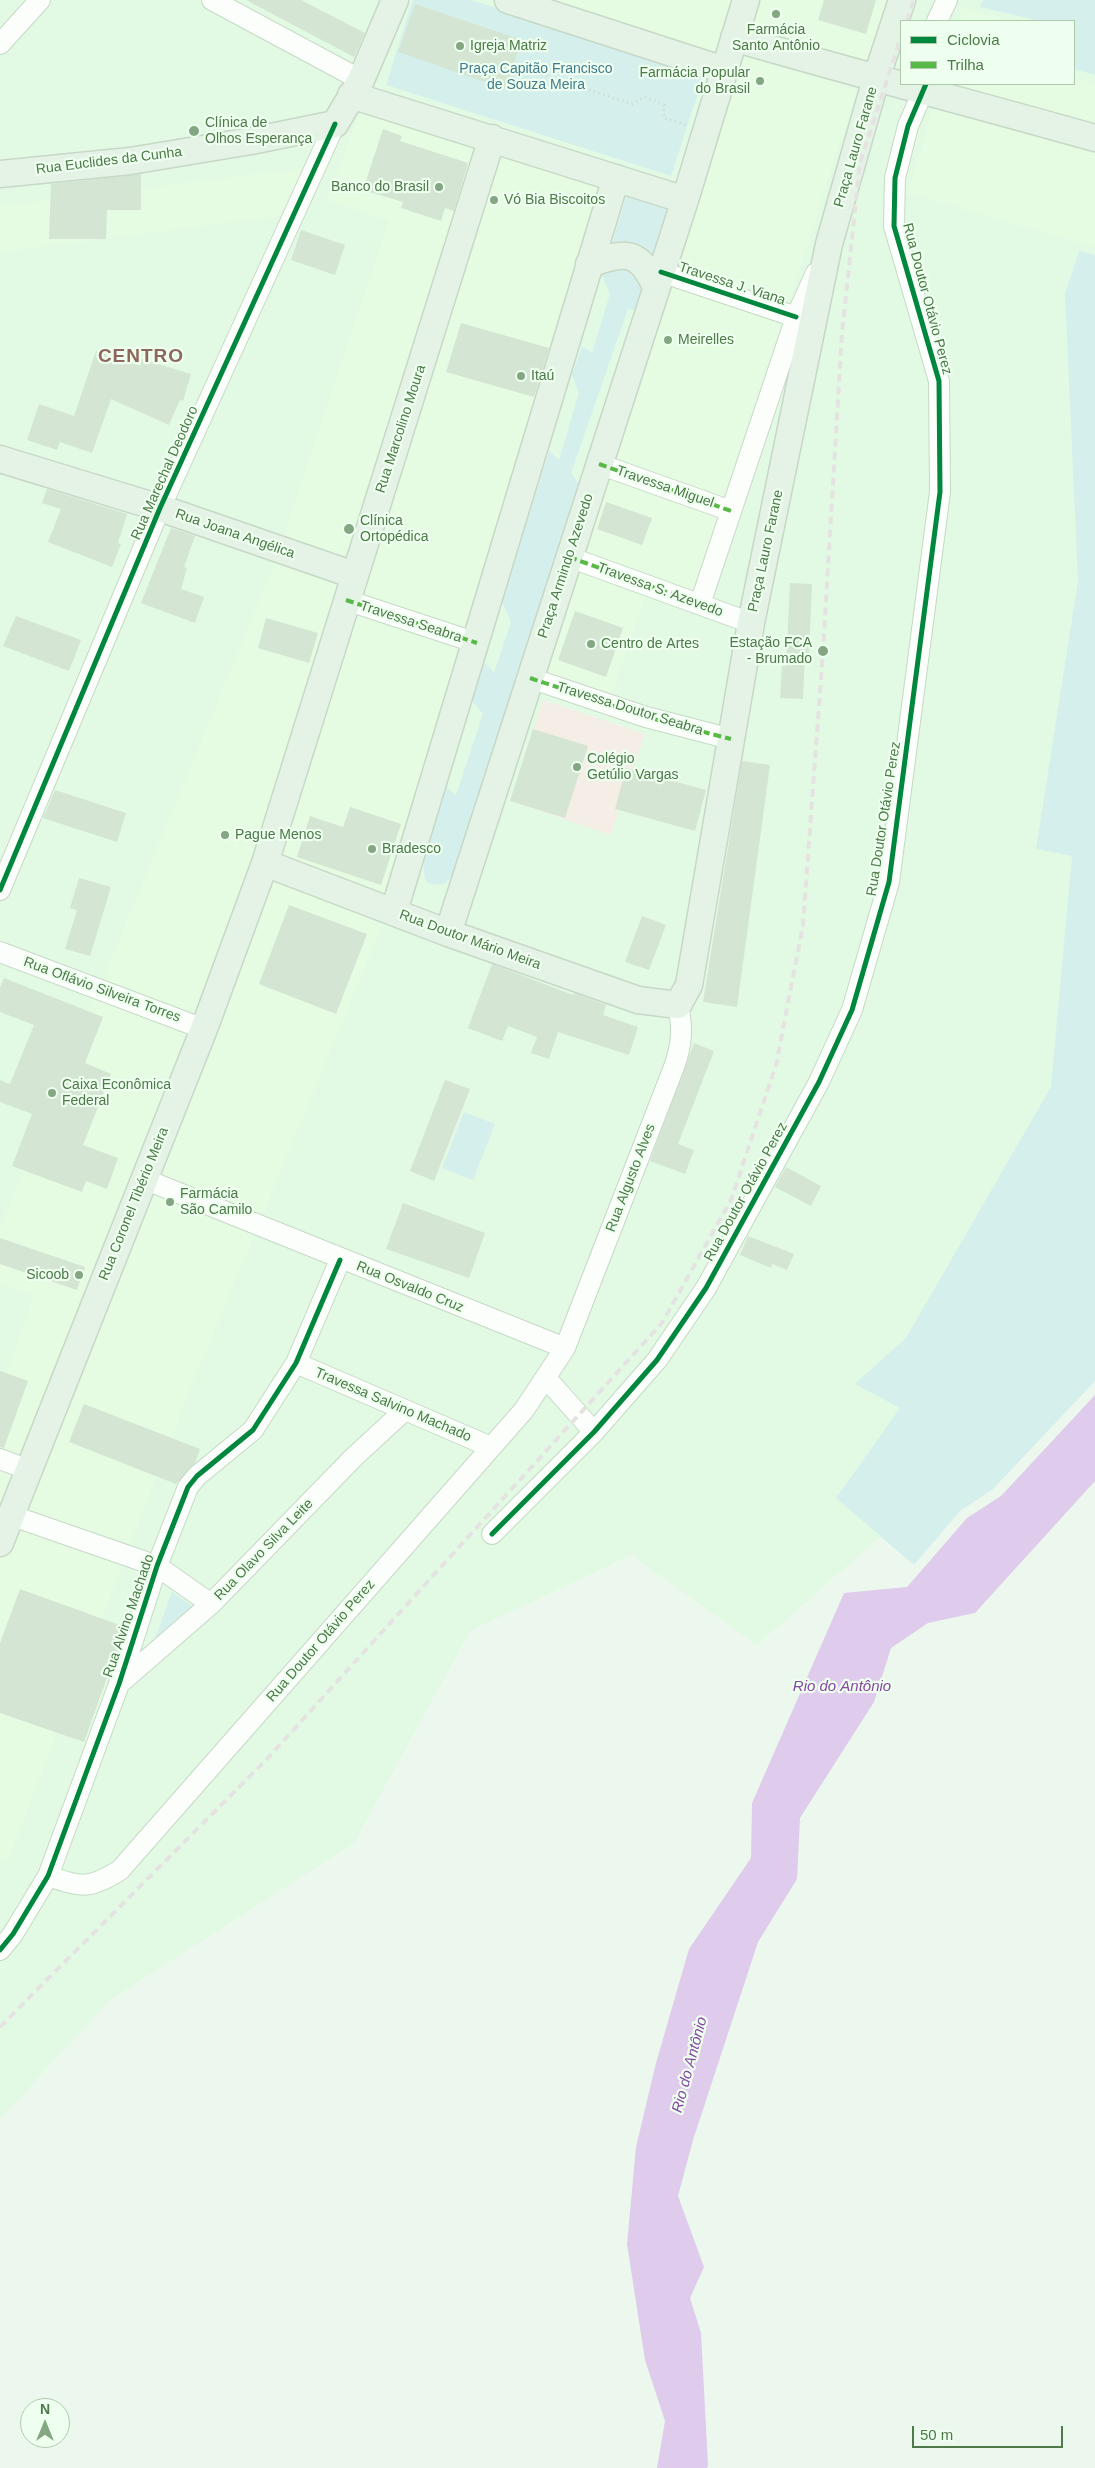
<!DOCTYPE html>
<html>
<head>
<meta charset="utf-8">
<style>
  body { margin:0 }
  #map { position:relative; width:1095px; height:2468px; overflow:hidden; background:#ecf8ed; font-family:Helvetica,sans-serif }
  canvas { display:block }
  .legend { position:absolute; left:900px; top:20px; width:175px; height:65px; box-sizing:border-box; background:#eefff0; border:1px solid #aecaad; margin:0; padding:6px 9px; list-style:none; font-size:15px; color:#4d7a48 }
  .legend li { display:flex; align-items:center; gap:10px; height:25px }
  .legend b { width:25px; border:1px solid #aecaad }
  .north { position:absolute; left:20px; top:2398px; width:50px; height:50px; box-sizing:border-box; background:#eefff0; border:1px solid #aecaad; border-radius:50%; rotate:0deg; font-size:14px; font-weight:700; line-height:20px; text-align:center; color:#4d7a48 }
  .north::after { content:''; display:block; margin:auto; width:18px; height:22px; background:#85a682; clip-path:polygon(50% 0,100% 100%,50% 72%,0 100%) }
  .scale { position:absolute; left:912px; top:2426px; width:151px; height:22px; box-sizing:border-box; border:2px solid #4d7a48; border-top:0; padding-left:6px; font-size:15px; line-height:18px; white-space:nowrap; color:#4d7a48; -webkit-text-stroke:4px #eefff0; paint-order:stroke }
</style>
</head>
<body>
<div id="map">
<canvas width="1095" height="2468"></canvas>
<ul class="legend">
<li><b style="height:6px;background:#00873e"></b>Ciclovia</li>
<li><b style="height:6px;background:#58b947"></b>Trilha</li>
</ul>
<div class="north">N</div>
<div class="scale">50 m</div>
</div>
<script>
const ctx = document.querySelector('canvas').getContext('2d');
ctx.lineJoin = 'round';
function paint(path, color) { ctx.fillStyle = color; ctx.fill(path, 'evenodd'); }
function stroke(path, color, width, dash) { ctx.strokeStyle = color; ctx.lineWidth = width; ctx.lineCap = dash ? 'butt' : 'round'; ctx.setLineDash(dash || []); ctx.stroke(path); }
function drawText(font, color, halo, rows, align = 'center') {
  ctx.font = font + ' Helvetica,sans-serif'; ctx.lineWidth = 4.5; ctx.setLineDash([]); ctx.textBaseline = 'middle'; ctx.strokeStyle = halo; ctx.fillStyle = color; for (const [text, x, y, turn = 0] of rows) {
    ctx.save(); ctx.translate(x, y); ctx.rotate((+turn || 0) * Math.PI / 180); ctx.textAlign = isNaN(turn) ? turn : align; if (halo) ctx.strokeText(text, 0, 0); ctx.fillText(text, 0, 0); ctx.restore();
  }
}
paint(new Path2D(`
  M0 0H1095V1052L939 1485 757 1645 631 1555 470 1631 354 1843 110 2000 0 2119ZM901 21H1074V84H901Z`), '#e2fae4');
paint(new Path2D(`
  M547 0H734L717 54Z
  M758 0H894L871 73 746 34Z
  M962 7 1012 21H958Z
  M739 55 857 90 689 612 645 596 608 706 540 684Z
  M1074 78 1095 84V247L908 193 940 84H1074Z
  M360 113 601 188 393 900 192 1385 8 1860 0 1857V1389L34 1297 0 1284V1228L273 567 389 221 326 200Z
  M304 168 288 215 0 252V206Z`), '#e5fce2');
paint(new Path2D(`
  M543 700 645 734 611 835 510 801Z`), '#f4eee7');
paint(new Path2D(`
  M413 0H471L704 75 671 176 386 85Z
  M983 0H1095V75L1074 69V21H1040L980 7Z
  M628 192 672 207 656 257C642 245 630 243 612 242Z
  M1079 251 1095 255V1381L993 1489 960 1511 914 1565 836 1498 900 1408 855 1384 906 1338 1051 1087 1072 856 1036 849 1078 581 1065 294Z
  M617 261 646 281 641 312 628 309 571 473 582 488 453 874 446 883 437 885 426 882C417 859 439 811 446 787L456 795 483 714 472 701 483 661 494 673 511 622 502 602 549 451 559 460 579 393 572 375 582 346 592 353 610 294 602 275Z
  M464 1112 495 1124 473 1180 442 1168Z
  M172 1592 208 1617 143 1671Z`), '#d5efed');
paint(new Path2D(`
  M1095 1395V1481L975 1613 928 1623 891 1648 874 1702 800 1818 797 1879 758 1942 693 2140 678 2196 704 2267 690 2298 701 2333 708 2465 707 2468H657L665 2421 645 2360 627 2244 636 2147 656 2063 689 1949 751 1858 752 1803 844 1593 907 1587 967 1518 1001 1496Z`), '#dfcbeb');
paint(new Path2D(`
  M246 0H301L365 33 354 57Z
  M824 0H876L866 34 818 20Z
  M415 4 522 40 505 89 398 52Z
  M383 129 402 136 400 141 468 163 454 211 445 208 441 221 401 208 403 202 363 190Z
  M141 174V210H107L106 239H49L51 184Z
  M301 230 345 245 335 275 291 260Z
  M461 323 549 348 534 397 446 372Z
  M96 351 140 366 142 359 191 374 183 401 180 400 169 425 111 399 92 453 60 442 57 450 27 440 39 404 74 416Z
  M47 489 127 514 118 543 121 544 112 567 48 542 61 509 42 503Z
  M606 502 652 518 642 545 597 529Z
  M171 528 195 536 184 567 187 568 181 589 204 597 195 623 141 603Z
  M790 583 812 584 809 655H805L803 699 780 698 782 666H786Z
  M575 611 623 628 606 677 558 660Z
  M16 616 81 640 69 671 3 646Z
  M266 618 318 633 309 663 258 648Z
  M533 729 588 746 565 818 510 801Z
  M742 761 770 765 737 1007 703 1002Z
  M626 768 706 790 695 831 615 809Z
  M55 790 126 813 117 842 43 818Z
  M350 807 401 824 381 885 297 857 310 816 343 827Z
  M79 878 111 887 90 956 65 949 77 910 70 908Z
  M289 905 367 934 336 1014 259 984Z
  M642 916 666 925 649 970 625 962Z
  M492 964 573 995 574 993 606 1005 603 1015 638 1027 629 1055 558 1032 549 1059 531 1053 537 1037 508 1026 502 1041 468 1028Z
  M4 978 103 1017 85 1063 111 1074 83 1145 118 1158 107 1189 86 1181 82 1192 12 1166 32 1114 0 1102V1080L10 1084 34 1025 0 1012V988Z
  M694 1043 714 1051 678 1144 694 1150 685 1174 650 1161Z
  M445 1080 470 1089 434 1181 410 1171Z
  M786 1167 821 1186 811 1206 775 1187Z
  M403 1203 485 1233 469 1278 386 1249Z
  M748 1236 794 1254 787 1270 772 1264 771 1268 740 1255Z
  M0 1238 85 1267 77 1290 0 1264Z
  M0 1371 28 1381 4 1448 0 1447Z
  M84 1404 200 1449 195 1463 176 1484 69 1442Z
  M20 1589 125 1627 84 1742 0 1713V1643Z`), '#d4e5d3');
const minor = new Path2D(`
  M212 0 361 80
  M937 21 947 0
  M0 44 40 0
  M661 272 796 317
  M599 464 731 511
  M569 557 751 623
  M346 600 477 643
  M700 604 796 317 816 273
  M530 678 646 717 731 739
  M0 890 160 508 335 124
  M0 952 204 1029
  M144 1179 565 1348
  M296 1363 491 1447
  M546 1378 594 1432
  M0 1459 29 1470
  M10 1515 157 1566 211 1604
  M492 1534 594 1432 657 1360 706 1288 819 1082 852 1010 889 882 940 492 939 381 894 226 895 178 908 126 926 84
  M119 1684 211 1604 354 1457 405 1410
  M48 1876C81 1887 89 1890 120 1870L524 1410 565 1348 674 1067C682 1045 683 1028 678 1005
  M0 1950 13 1934 48 1876 119 1684 157 1566 188 1487 197 1476 253 1430 296 1363 340 1260`);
const major = new Path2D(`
  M508 0 724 70
  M734 38C854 73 975 104 1095 138
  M351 95 685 200
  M0 174 130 161 251 141 335 124 361 80 395 0
  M589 264C625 252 638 248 656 287
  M0 459 160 508 354 575
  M265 863 448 933 638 1000 678 1005 689 985 751 623 829 244 876 79 902 0
  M394 911 616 178
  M448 933 685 200 746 0
  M0 1543 204 1029 265 863 492 138`);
stroke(minor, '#c6d9c6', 22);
stroke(major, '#c7d8c6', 29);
stroke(new Path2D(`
  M513 65 632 104 645 97 664 105V118L686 125`), '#ccdacb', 3, [1, 4]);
stroke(minor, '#fcfefc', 20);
stroke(major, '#e5f3e7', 26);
stroke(new Path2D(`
  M907 21 914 0
  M0 2027 267 1759 662 1323 731 1200 776 1065 803 925 823 651 842 333 860 163 901 37`), '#e5e3e1', 4, [8, 5]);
stroke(new Path2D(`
  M599 464 731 511
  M569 557 700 604
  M346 600 477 643
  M530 678 646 717 731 739`), '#58b947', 4, [8, 4]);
stroke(new Path2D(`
  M661 272 796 317
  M0 890 160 508 335 124
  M492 1534 594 1432 657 1360 706 1288 819 1082 852 1010 889 882 940 492 939 381 894 226 895 178 908 126 926 84
  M0 1950 13 1934 48 1876 119 1684 157 1566 188 1487 197 1476 253 1430 296 1363 340 1260`), '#00873e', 5);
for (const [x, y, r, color] of [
  [776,14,5,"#85a682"],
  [460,46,5,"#85a682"],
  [760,81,5,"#85a682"],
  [194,131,6,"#85a682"],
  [439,187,5,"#85a682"],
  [494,200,5,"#85a682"],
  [668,340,5,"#85a682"],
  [521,376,5,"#85a682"],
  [349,529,6,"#85a682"],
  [591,644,5,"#85a682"],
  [823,651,6,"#85a682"],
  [577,767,5,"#85a682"],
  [225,835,5,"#85a682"],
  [372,849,5,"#85a682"],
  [52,1093,5,"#85a682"],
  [170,1202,5,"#85a682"],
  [79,1275,5,"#85a682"]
]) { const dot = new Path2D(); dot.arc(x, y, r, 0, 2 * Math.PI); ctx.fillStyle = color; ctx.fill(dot); stroke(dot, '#eefff0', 2); }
drawText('14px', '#4d7a48', '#eefff0', [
  ["Farmácia",776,30,"center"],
  ["Santo Antônio",776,46,"center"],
  ["Igreja Matriz",470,46],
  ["Farmácia Popular",750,73,"right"],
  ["do Brasil",750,89,"right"],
  ["Clínica de",205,123],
  ["Olhos Esperança",205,139],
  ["Banco do Brasil",429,187,"right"],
  ["Vó Bia Biscoitos",504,200],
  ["Meirelles",678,340],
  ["Itaú",531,376],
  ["Clínica",360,521],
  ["Ortopédica",360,537],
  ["Estação FCA",812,643,"right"],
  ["- Brumado",812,659,"right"],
  ["Centro de Artes",601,644],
  ["Colégio",587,759],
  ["Getúlio Vargas",587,775],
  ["Pague Menos",235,835],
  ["Bradesco",382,849],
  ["Caixa Econômica",62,1085],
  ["Federal",62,1101],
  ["Farmácia",180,1194],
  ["São Camilo",180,1210],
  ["Sicoob",69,1275,"right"]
], 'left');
drawText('14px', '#447b8d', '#eefff0', [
  ["Praça Capitão Francisco",536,69],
  ["de Souza Meira",536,85]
]);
drawText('14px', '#4d7a48', '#eefff0', [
  ["Praça Lauro Farane",856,147,-74],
  ["Rua Euclides da Cunha",109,161,-7],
  ["Travessa J. Viana",732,284,18],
  ["Rua Doutor Otávio Perez",927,299,75],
  ["Rua Marcolino Moura",401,429,-72],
  ["Rua Marechal Deodoro",165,473,-66],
  ["Travessa Miguel",665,487,19],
  ["Rua Joana Angélica",235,534,19],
  ["Praça Lauro Farane",766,551,-78],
  ["Praça Armindo Azevedo",566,566,-72],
  ["Travessa S. Azevedo",660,590,20],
  ["Travessa Seabra",411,622,18],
  ["Travessa Doutor Seabra",630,709,17],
  ["Rua Doutor Otávio Perez",884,819,-81],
  ["Rua Doutor Mário Meira",470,940,20],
  ["Rua Oflávio Silveira Torres",102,990,20],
  ["Rua Algusto Alves",631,1178,-69],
  ["Rua Doutor Otávio Perez",746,1192,-61],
  ["Rua Coronel Tibério Meira",134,1204,-68],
  ["Rua Osvaldo Cruz",410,1287,22],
  ["Travessa Salvino Machado",393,1405,23],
  ["Rua Olavo Silva Leite",264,1550,-46],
  ["Rua Alvino Machado",129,1616,-71],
  ["Rua Doutor Otávio Perez",321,1641,-49]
]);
drawText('italic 15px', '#8948a5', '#eefff0', [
  ["Rio do Antônio",842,1687],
  ["Rio do Antônio",690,2065,-75]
]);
ctx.letterSpacing = '1px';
drawText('bold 19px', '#8f665b', '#eefff0', [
  ["CENTRO",141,357]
]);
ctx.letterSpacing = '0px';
</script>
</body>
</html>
